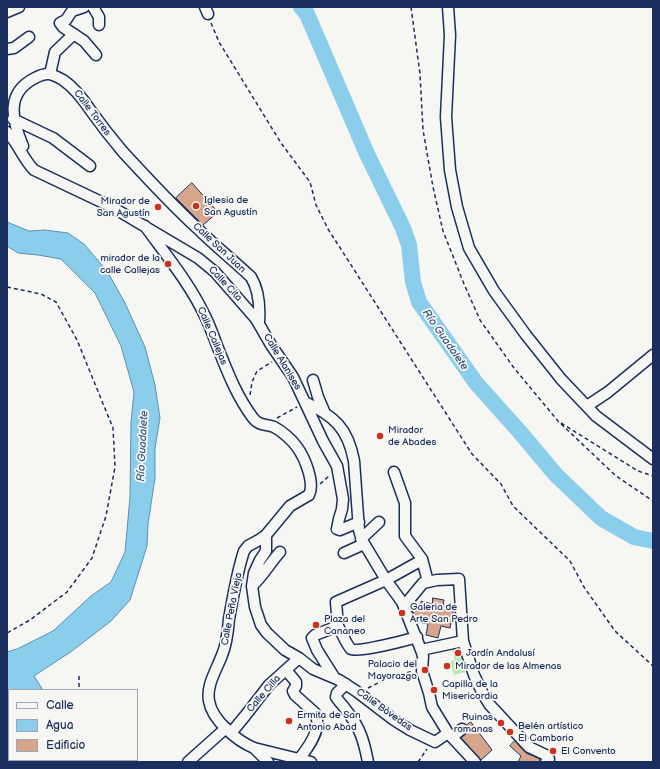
<!DOCTYPE html>
<html>
<head>
<meta charset="utf-8">
<style>
  body { margin:0 }
  #map { position:relative; width:660px; height:769px; overflow:hidden; background:#f6f6f2; font-family:"Balsamiq Sans",sans-serif }
  canvas { display:block }
  .frame { position:absolute; inset:0; border:8px solid #1b2f5e; pointer-events:none }
  .legend { position:absolute; left:8px; top:689px; width:130px; height:72px; box-sizing:border-box; background:#f6f6f2; border:1px solid #9ea6b7; margin:0; padding:5px 7px; list-style:none; font-size:12px; color:#1b2f5e }
  .legend li { display:flex; align-items:center; gap:8px; height:20px }
  .legend b { width:20px; border:1px solid #9ea6b7 }
</style>
</head>
<body>
<div id="map">
<canvas width="660" height="769"></canvas>
<div class="frame"></div>
<ul class="legend">
<li><b style="height:5px;background:#f6f6f2"></b>Calle</li>
<li><b style="height:11px;background:#8aceeb"></b>Agua</li>
<li><b style="height:11px;background:#d7a68a"></b>Edificio</li>
</ul>
</div>
<script>
const ctx = document.querySelector('canvas').getContext('2d');
ctx.lineJoin = 'round';
function paint(path, color) { ctx.fillStyle = color; ctx.fill(path, 'evenodd'); }
function stroke(path, color, width, dash) { ctx.strokeStyle = color; ctx.lineWidth = width; ctx.lineCap = dash ? 'butt' : 'round'; ctx.setLineDash(dash || []); ctx.stroke(path); }
function drawText(font, color, halo, rows, align = 'center') {
  ctx.font = font + ' "Balsamiq Sans",sans-serif'; ctx.lineWidth = 3.5; ctx.setLineDash([]); ctx.textBaseline = 'middle'; ctx.strokeStyle = halo; ctx.fillStyle = color; for (const [text, x, y, turn = 0] of rows) {
    ctx.save(); ctx.translate(x, y); ctx.rotate((+turn || 0) * Math.PI / 180); ctx.textAlign = isNaN(turn) ? turn : align; if (halo) ctx.strokeText(text, 0, 0); ctx.fillText(text, 0, 0); ctx.restore();
  }
}
paint(new Path2D(`
  M460 644 469 671 454 675 450 662 455 660 451 647Z`), '#b3eaad');
const water = new Path2D(`
  M7 222 29 231 45 230 68 233 84 244 107 271 125 303 145 347 155 385 160 418 155 448V478L148 524 147 546 130 600 111 621 72 651 34 676 43 690H9V714H7V652L17 649 53 631 91 596 111 582 125 552 130 497 131 422 134 392 121 346 95 293 61 259 38 255 18 253 7 246Z`);
paint(water, '#8aceeb');
stroke(water, '#5e8eb3', 1);
stroke(new Path2D(`
  M301 7 307 14 367 154 403 228 409 245 413 282 419 302 476 383 519 431 556 475 601 518 634 537 653 541`), '#8aceeb', 16);
const building = new Path2D(`
  M192 183 218 212 203 225 176 198Z
  M433 598 444 600 443 606 454 608 450 628 441 626 438 638 426 635 428 624 417 622 418 619H416L411 608 414 604H421V601L432 604Z
  M471 722 492 750 481 760 461 738 468 732 467 725Z
  M515 741 526 753 540 759V762H518L521 756 510 746Z`);
paint(building, '#d7a68a');
stroke(building, '#1b2f5e', 1);
const minor = new Path2D(`
  M84 7 72 11 66 20 60 23 63 27 84 41 96 55
  M93 7 99 17V25
  M205 7 208 14
  M448 7 450 35 446 117 450 170 457 207 469 248 494 291 526 335 561 379 596 416 653 459
  M7 12 19 7
  M7 49 14 48 29 37
  M50 74 55 52 74 34
  M13 119 53 138 90 166
  M7 132C18 143 23 159 34 170L112 207 198 258 215 272 256 319 271 345 293 377 323 441 337 466 343 499 342 509 339 519 337 529 340 530 359 522
  M23 146C12 120 5 93 35 78 47 72 51 73 63 80 75 88 83 99 91 111 101 125 112 139 123 152 146 177 172 205 197 228 214 245 233 260 251 277 259 290 260 307 259 322
  M145 226C166 255 190 284 205 316 211 328 215 341 220 353 229 376 238 398 253 418 259 426 266 424 274 427 282 431 292 440 297 447 305 458 315 483 309 495L290 506 266 535 259 540 248 546 244 551C237 572 233 597 229 619 228 631 227 644 222 655 217 669 206 685 209 701 212 720 237 741 254 748L311 762
  M313 380 318 397 324 411
  M305 402C334 416 348 428 354 461L359 530 362 540 386 580 402 602 421 650 423 656 422 671 429 693 432 707 448 733 475 762
  M587 406 608 392 653 355
  M394 472 405 503V536L422 559 428 582
  M266 535V551L260 560 254 573 252 586 255 607 261 625 267 633 285 650 299 658 313 669 339 680 356 691 394 720 410 730 435 742 448 733
  M361 539 379 522
  M344 553 364 544
  M252 586C263 576 270 563 280 552
  M404 606 423 583 437 580 459 579 463 641 474 675 483 694 489 704 529 747 548 756 549 759 546 762
  M338 626C341 631 347 646 351 649 358 653 407 640 417 637
  M421 650 463 641
  M286 670 296 682V686L293 691 295 695 315 713C323 728 308 748 299 759
  M334 677 317 650 312 638 315 635 338 626 336 602 386 580 422 560
  M346 684 337 693 336 697C339 702 343 705 346 710 360 727 364 741 368 762
  M231 733 245 716 269 685 299 658
  M452 737 462 729
  M254 748 268 762
  M188 762 226 728`);
stroke(minor, '#1b2f5e', 13);
stroke(new Path2D(`
  M411 7 420 74 423 130 433 187 443 231 464 284 480 320 514 368 558 421 616 476 653 501
  M211 23 219 42 281 143 310 182 316 205 328 229 472 454 501 484 513 506 570 561 584 587 615 631 653 666
  M7 287 41 294 56 302 77 340 113 428 115 467 106 516 92 558 67 592 30 620 7 633
  M250 395 252 382 257 371 272 362
  M277 418 297 407
  M561 423 638 471 653 476
  M320 484 329 476
  M79 676V690
  M368 688 386 679 413 671
  M16 762 20 760
  M418 762 427 749`), '#1b2f5e', 1.5, [4, 3]);
stroke(minor, '#f6f6f2', 10);
for (const [x, y, r, color] of [
  [196,206,4,"#c8321e"],
  [158,207,4,"#c8321e"],
  [168,264,4,"#c8321e"],
  [380,436,4,"#c8321e"],
  [402,613,4,"#c8321e"],
  [316,625,4,"#c8321e"],
  [458,653,4,"#c8321e"],
  [447,666,4,"#c8321e"],
  [425,670,4,"#c8321e"],
  [434,690,4,"#c8321e"],
  [289,721,4,"#c8321e"],
  [501,723,4,"#c8321e"],
  [510,732,4,"#c8321e"],
  [553,751,4,"#c8321e"]
]) { const dot = new Path2D(); dot.arc(x, y, r, 0, 2 * Math.PI); ctx.fillStyle = color; ctx.fill(dot); stroke(dot, '#f6f6f2', 1.5); }
drawText('10px', '#1b2f5e', '#f6f6f2', [
  ["Calle Torres",92,113,53],
  ["Calle San Juan",219,248,43],
  ["Calle Cita",225,284,47],
  ["Calle Callejas",212,336,67],
  ["Calle Alanises",282,362,59],
  ["Calle Peña Vieja",232,609,-79],
  ["Calle Cilla",264,694,-49],
  ["Calle Bóvedas",384,710,35]
]);
drawText('10px', '#1b2f5e', '#f6f6f2', [
  ["Iglesia de",204,200],
  ["San Agustín",204,212],
  ["Mirador de",150,201,"right"],
  ["San Agustín",150,213,"right"],
  ["mirador de la",160,258,"right"],
  ["calle Callejas",160,270,"right"],
  ["Mirador",388,430],
  ["de Abades",388,442],
  ["Galeria de",410,607],
  ["Arte San Pedro",410,619],
  ["Plaza del",324,619],
  ["Cananeo",324,631],
  ["Jardín Andalusí",466,653],
  ["Palacio del",417,664,"right"],
  ["Mayorazgo",417,676,"right"],
  ["Mirador de las Almenas",455,666],
  ["Capilla de la",442,684],
  ["Misericordia",442,696],
  ["Ermita de San",297,715],
  ["Antonio Abad",297,727],
  ["Ruinas",493,717,"right"],
  ["romanas",493,729,"right"],
  ["Belén artístico",518,726],
  ["El Camborio",518,738],
  ["El Convento",561,751]
], 'left');
drawText('italic 11px', '#375781', '#f6f6f2', [
  ["Río Guadalete",445,340,55],
  ["Río Guadalete",143,446,-87]
]);
</script>
</body>
</html>
